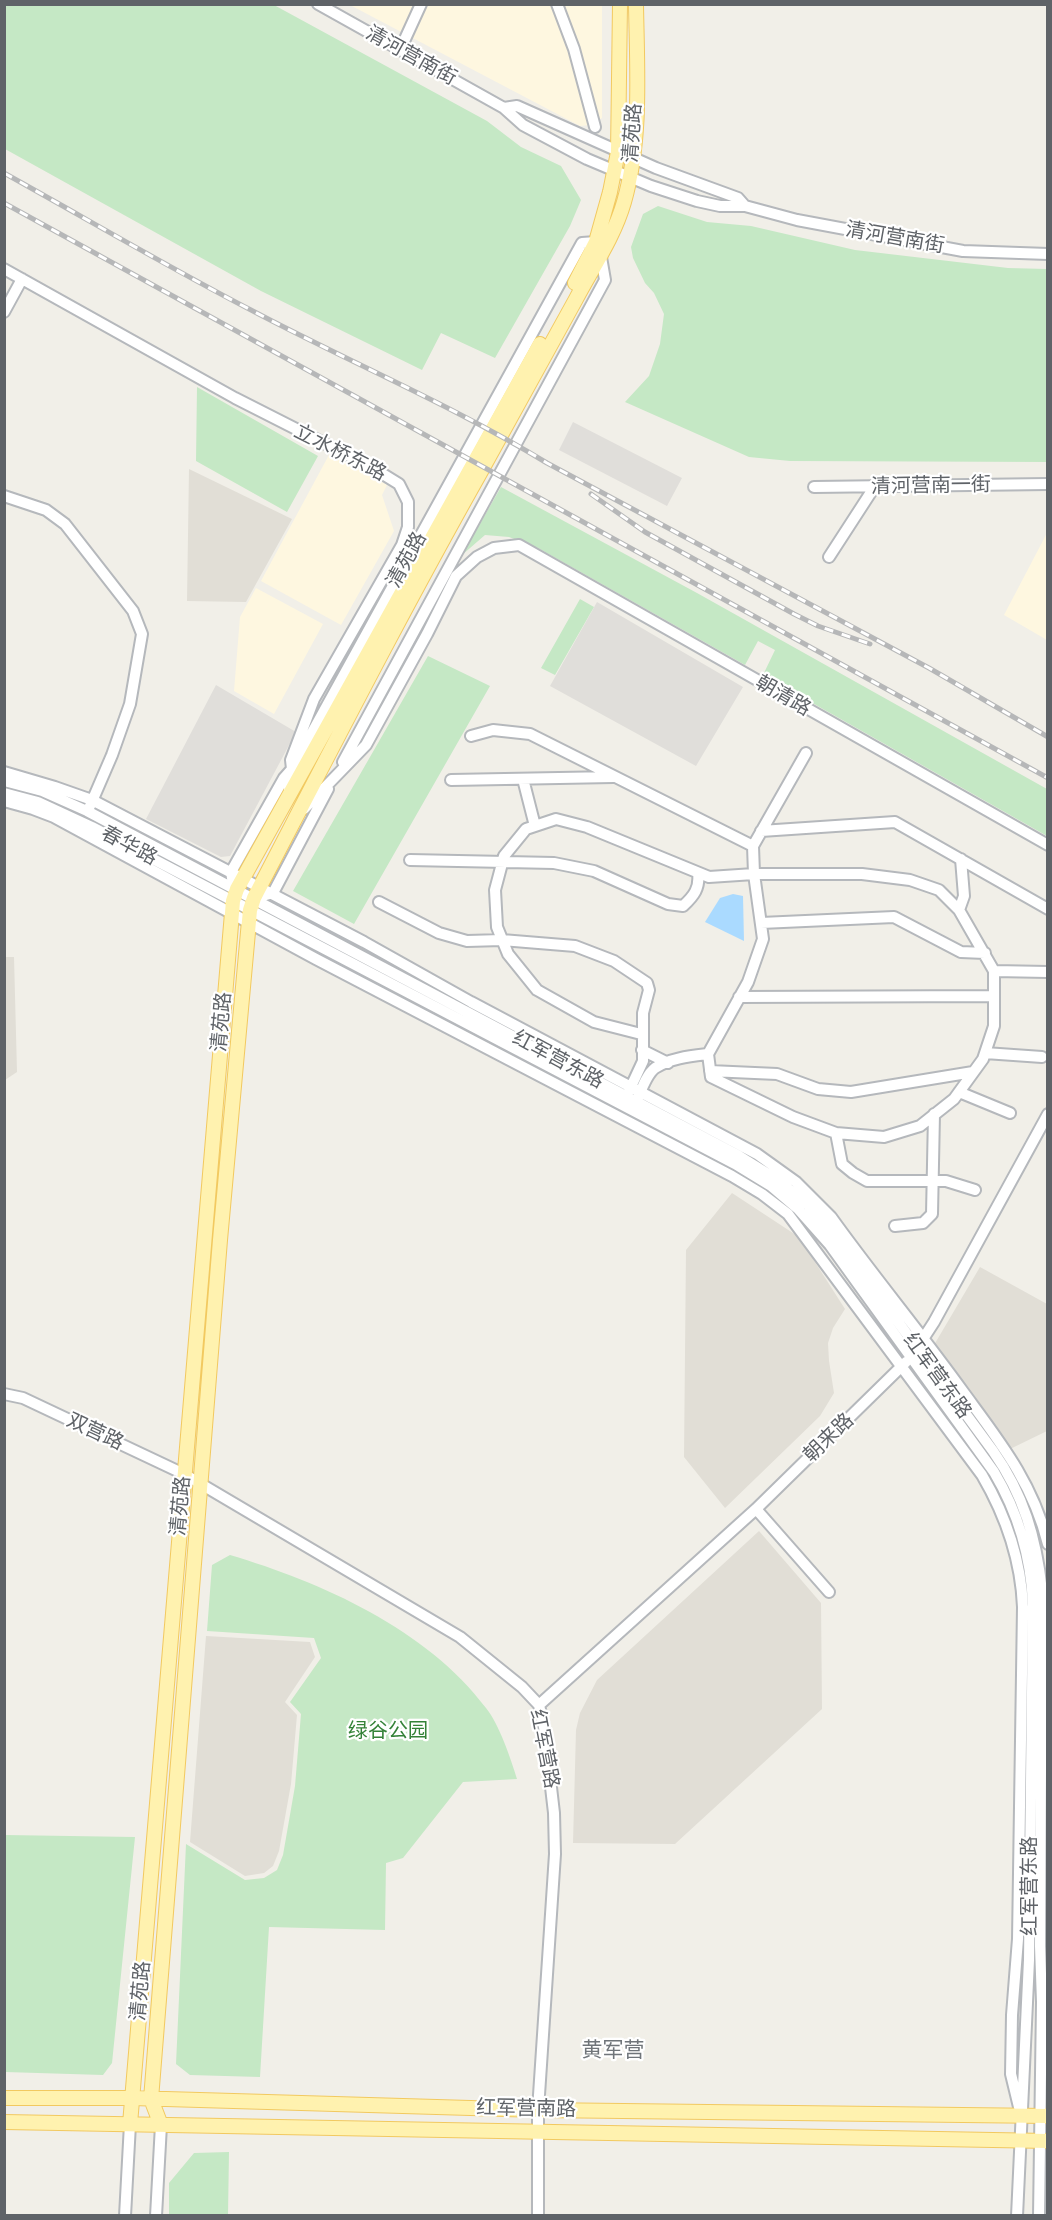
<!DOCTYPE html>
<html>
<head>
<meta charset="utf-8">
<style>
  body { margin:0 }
  #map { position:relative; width:1052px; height:2220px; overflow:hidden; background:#f1efe8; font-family:Karla,sans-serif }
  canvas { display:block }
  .frame { position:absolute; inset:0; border:6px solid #5f6368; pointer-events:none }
</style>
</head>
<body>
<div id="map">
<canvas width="1052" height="2220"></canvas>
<div class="frame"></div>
</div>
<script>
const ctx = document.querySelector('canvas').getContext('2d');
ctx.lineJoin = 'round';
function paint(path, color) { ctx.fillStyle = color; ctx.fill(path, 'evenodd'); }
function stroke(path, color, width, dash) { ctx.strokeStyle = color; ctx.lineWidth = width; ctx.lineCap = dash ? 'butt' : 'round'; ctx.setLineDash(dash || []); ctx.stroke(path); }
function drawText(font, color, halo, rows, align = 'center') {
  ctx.font = font + ' Karla,"Noto Sans SC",sans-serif'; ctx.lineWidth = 4.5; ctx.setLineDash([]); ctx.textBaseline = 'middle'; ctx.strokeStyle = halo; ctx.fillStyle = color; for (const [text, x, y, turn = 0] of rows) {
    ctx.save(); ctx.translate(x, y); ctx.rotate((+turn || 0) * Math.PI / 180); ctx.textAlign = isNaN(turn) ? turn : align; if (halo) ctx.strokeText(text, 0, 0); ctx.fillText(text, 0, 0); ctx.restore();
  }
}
paint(new Path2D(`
  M350 5H602V118L590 125 580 126Z
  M330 453 387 485 382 495 394 531 341 625 261 581Z
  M1047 533V640L1004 615Z
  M256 588 323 624 274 714 234 691 240 617Z`), '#fef7e0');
paint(new Path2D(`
  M573 422 682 478 667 506 559 450Z
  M597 602 743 687 696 766 550 686Z
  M216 685 296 732 230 856 221 857 146 819Z`), '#e0deda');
paint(new Path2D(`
  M189 469 292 519 246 602 187 601Z
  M5 957H14L17 1072 5 1080Z
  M732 1193 799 1237 845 1309 833 1328 828 1343 829 1361 834 1393 820 1416 725 1508 684 1457 686 1250Z
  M980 1267 1047 1304V1431L1008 1450 934 1345Z
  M759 1531 821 1603 822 1709 675 1844 573 1843 576 1730 580 1713 597 1680Z
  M206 1636 310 1642 315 1657 285 1702 297 1715 291 1784 279 1851 273 1866 264 1873 245 1876 190 1842Z`), '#e1ded6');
paint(new Path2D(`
  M5 4 274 5 487 121 521 147 561 166 581 200 570 226 495 358 441 333 422 370 261 291 5 149Z
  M658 206 707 222 751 226 855 250 1008 268 1047 269V462L790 461 749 457 625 402 649 376 660 344 664 314 654 293 645 283 633 258 631 247 643 214Z
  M197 387 318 456 287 512 196 461Z
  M501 487 697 593 1047 789V836L763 675 775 650 758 641 745 665 538 548 509 537 485 535 462 555Z
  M580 599 594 607 555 675 541 668Z
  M428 656 490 686 354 924 293 891Z
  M230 1555C321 1582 427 1629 486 1708 499 1724 511 1759 517 1779L463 1782 403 1858 386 1863 385 1930 269 1927 260 2077 190 2075 176 2064 186 1844 245 1880 264 1878 277 1870 283 1855 295 1786 301 1714 290 1702 321 1658 314 1638 207 1631 212 1565Z
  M5 1835 135 1837 112 2063 103 2075 5 2072Z
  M229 2152 228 2215H169V2183L194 2153Z`), '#c5e8c5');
paint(new Path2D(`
  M733 894 743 896 744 941 705 922 720 898Z`), '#aadaff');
const minor = new Path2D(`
  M318 4 504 108 523 125 587 159 651 186 697 201 720 206H745L797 220 963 251 1048 254
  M557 4 574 49 595 127
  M400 50 421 4
  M504 108 517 106 656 168 738 198 745 206
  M4 269 235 398 373 468 399 484 408 502V527L402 545 314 699 291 760 292 769 289 790
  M4 312 22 279
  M814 487 1048 484
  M4 496 46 510 65 524 133 611 142 634 130 704 112 755 90 806
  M829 557 875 486
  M471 736 493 730 530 734 753 846
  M343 762 605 280 601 257
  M4 772 55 787 92 800 364 942 471 1002 757 1154 796 1182 831 1217C874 1277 921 1333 964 1393 1000 1442 1033 1483 1048 1544
  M523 779 535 826
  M451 780 613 777
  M4 781 42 791 87 811 739 1156 776 1179 807 1204 837 1239 993 1451C1024 1495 1036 1538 1042 1591L1040 1946 1042 2002 1039 2216
  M4 793 38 802 92 827 735 1164 771 1186 798 1209 830 1245 994 1472C1019 1514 1031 1556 1033 1604L1029 1960 1017 2216
  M4 801 33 809 54 817 316 959 732 1176 762 1194 788 1214 982 1475C1006 1516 1021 1559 1023 1607L1018 1939 1012 2015 1011 2074 1019 2107
  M304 809 366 745 427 634 456 576 477 557 494 548 519 545 1048 845
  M761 831 895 822 1048 909
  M410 860 554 863 594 871 668 904 683 906C694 896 700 888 698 873
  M232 878 231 872 284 778 292 769 582 243 596 242
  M266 895 273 893 328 789
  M379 902 439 933 467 941 502 940 575 946 614 961 647 983 649 990 643 1013V1061L629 1091
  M959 910 964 896 961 859
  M761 923 894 917 961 952 985 953
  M994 971 1048 972
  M739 997 994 996
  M641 1034 594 1022 537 990 508 954 497 927 495 890 504 856 526 829 556 819 587 827 709 877 754 874H862L910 880 939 890 959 910 994 971V1026L983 1059 954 1099 920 1126 884 1137 836 1133 793 1117 711 1077 708 1054
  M642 1050 668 1063
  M985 1053 1042 1057
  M710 1071 777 1074 818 1089 851 1092 973 1072
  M959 1092 1010 1113
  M638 1098C642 1088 647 1074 655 1068 670 1058 691 1056 708 1054L748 982 763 939 754 874 753 846 806 753
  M836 1133 842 1164 853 1173 867 1181H946L975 1190
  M895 1226 923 1223 932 1214 934 1114
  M921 1342 934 1322 1048 1114
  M4 1394 23 1398 184 1474 460 1637 522 1687 539 1705 544 1727 554 1813 555 1854 538 2110V2216
  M756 1509 829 1592
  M539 1705 756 1509 906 1362
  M125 2216 130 2124
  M156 2216 161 2125`);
const major = new Path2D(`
  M575 283 596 242 610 192 618 152 620 4
  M4 2098H132L538 2110 1048 2116
  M4 2122 1048 2141
  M130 2124 233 901 237 889 540 344
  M161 2125 151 2099 220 1240 250 910 254 898C328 756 401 613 480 473 512 415 544 357 576 299 593 267 614 237 624 202 642 139 637 69 636 4`);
stroke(minor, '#b5b8bc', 14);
stroke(major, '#f2c960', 16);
stroke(minor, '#fff', 10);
stroke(major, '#fff2af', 14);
const rail = new Path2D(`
  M4 173C87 219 168 267 251 310 349 362 452 405 547 463L929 668 1048 737
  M4 203 1048 778
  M591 494 645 532 794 614 818 626 870 644`);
stroke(rail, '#b6b7b8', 5);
stroke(rail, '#fff', 3, [9]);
drawText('20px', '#5f6368', '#fff', [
  ["清河营南街",411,56,29],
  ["清苑路",633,133,-86],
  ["清河营南街",895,238,10],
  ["立水桥东路",340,453,27],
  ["清河营南一街",931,486,-1],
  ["清苑路",407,560,-61],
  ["朝清路",783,696,30],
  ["春华路",129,846,28],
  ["清苑路",222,1022,-85],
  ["红军营东路",558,1060,28],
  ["红军营东路",937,1376,54],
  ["双营路",95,1432,25],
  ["朝来路",829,1438,-44],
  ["清苑路",181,1506,-85],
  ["红军营路",544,1749,79],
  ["红军营东路",1030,1886,-90],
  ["清苑路",141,1991,-85],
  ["红军营南路",526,2109,1]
]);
drawText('20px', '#348238', '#fff', [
  ["绿谷公园",388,1731]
]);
drawText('21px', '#70757a', '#fff', [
  ["黄军营",613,2051]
]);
</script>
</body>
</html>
